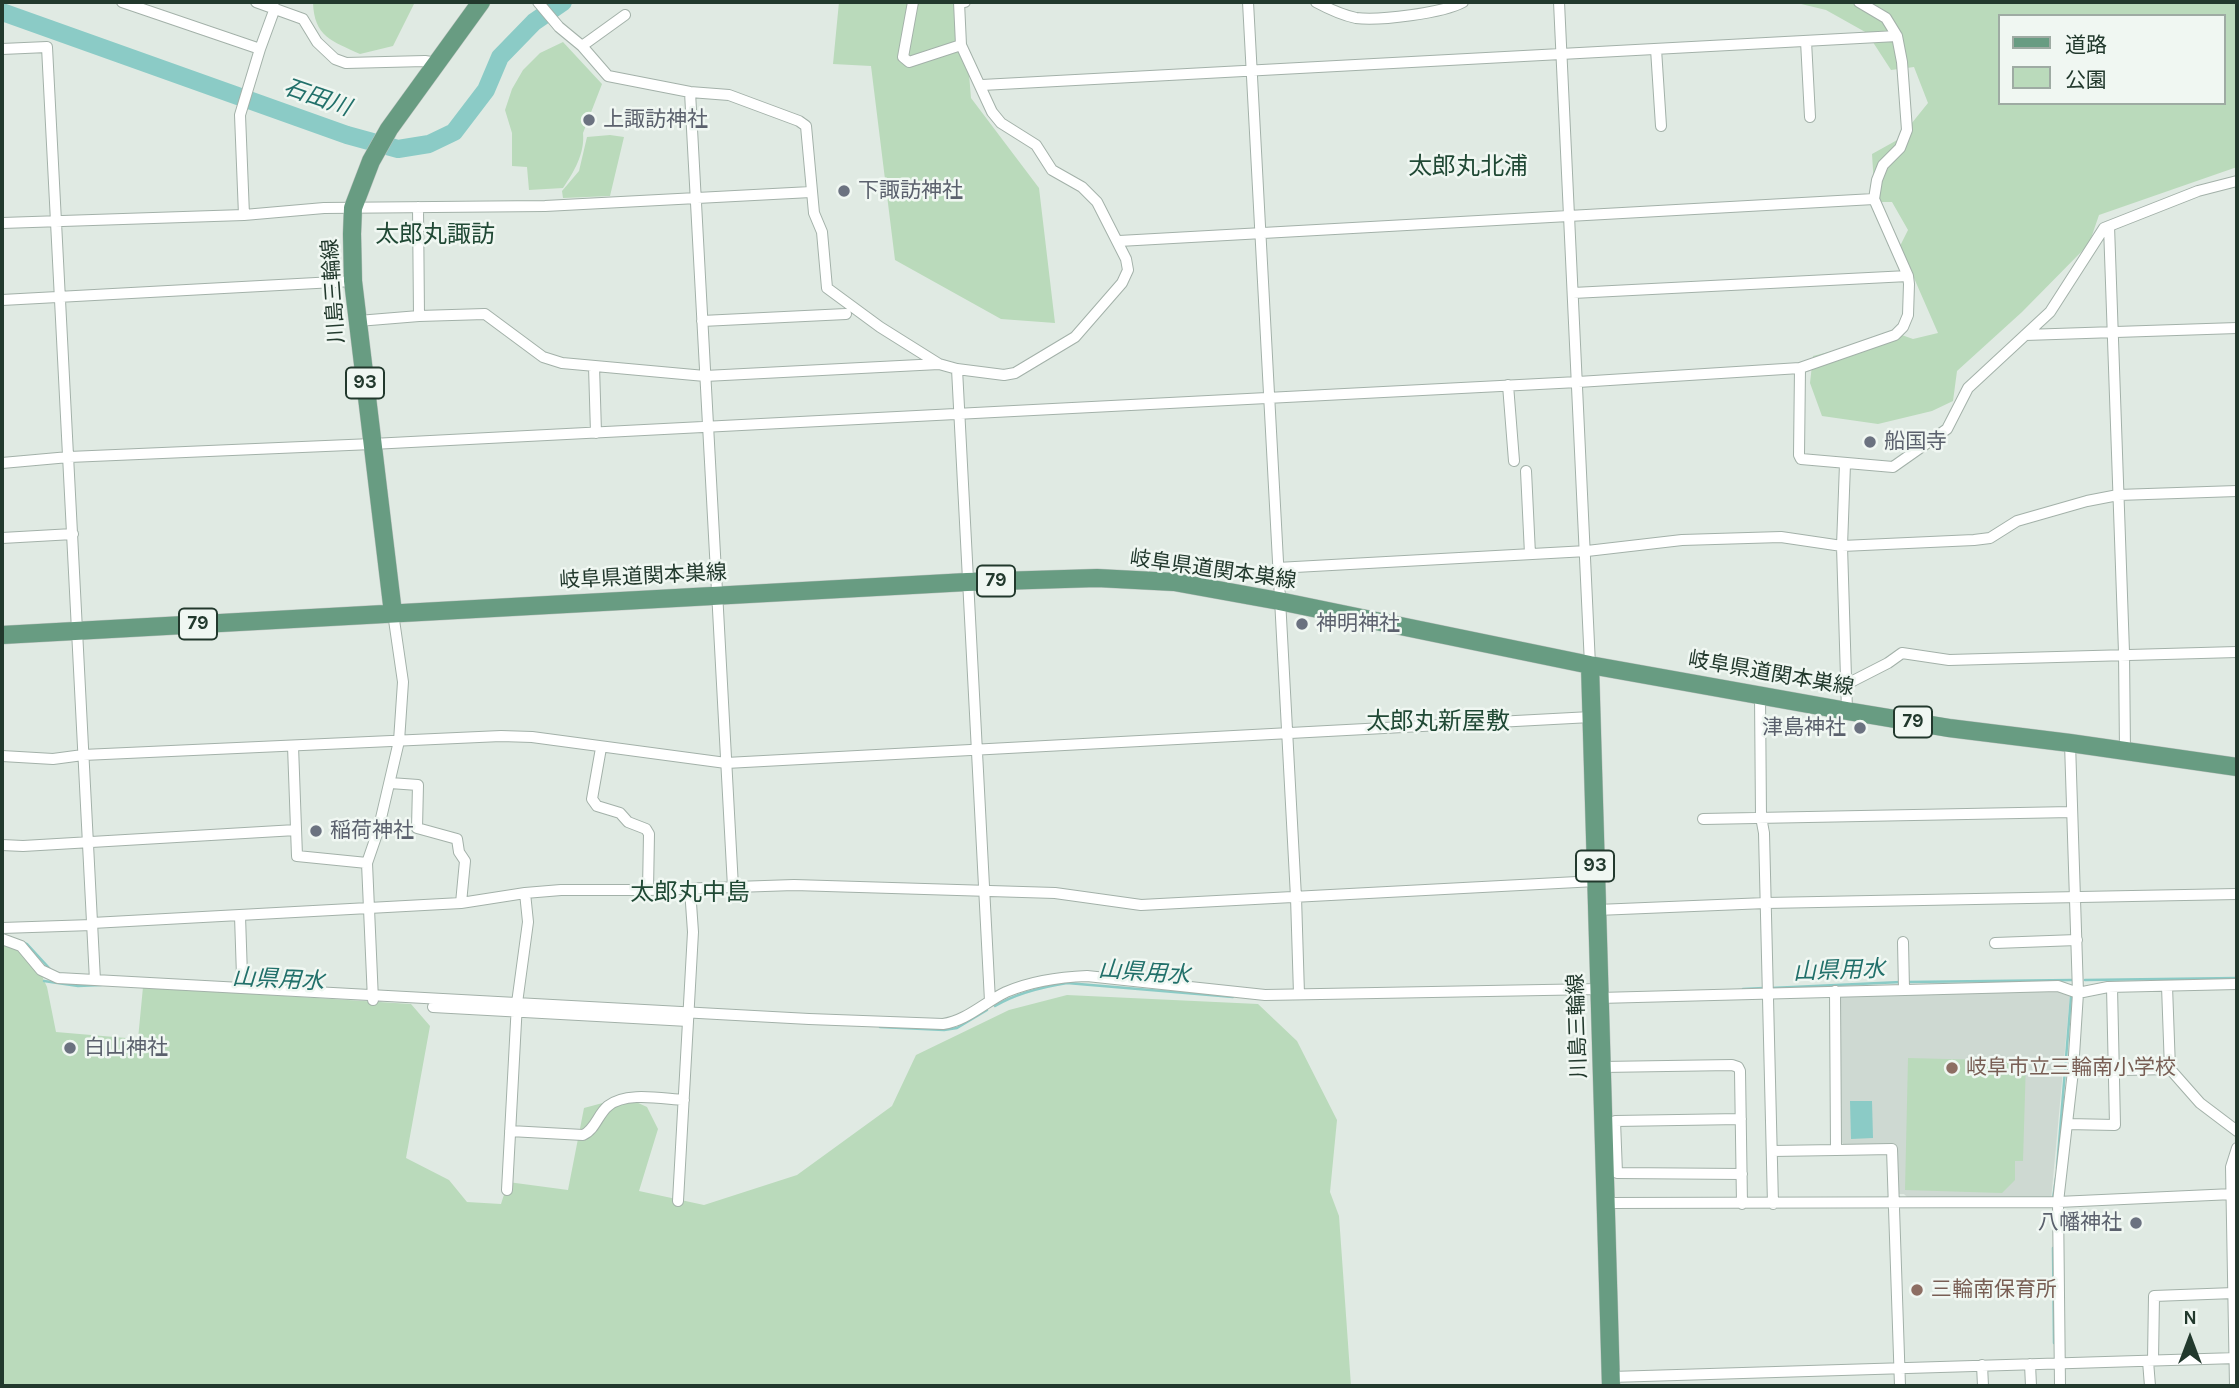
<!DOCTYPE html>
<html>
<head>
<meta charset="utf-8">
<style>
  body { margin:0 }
  #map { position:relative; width:2239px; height:1388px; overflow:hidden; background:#e0eae3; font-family:Karla,"Noto Sans JP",sans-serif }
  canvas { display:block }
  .frame { position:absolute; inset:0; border:4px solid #22392d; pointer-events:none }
  .legend { position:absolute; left:1998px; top:14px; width:228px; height:91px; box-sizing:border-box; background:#f0f7f2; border:2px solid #9eaba3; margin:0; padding:9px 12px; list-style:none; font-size:21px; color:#22392d }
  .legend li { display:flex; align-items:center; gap:14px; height:35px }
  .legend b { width:35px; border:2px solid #9eaba3 }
  .north { position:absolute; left:2155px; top:1304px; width:70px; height:70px; -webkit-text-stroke:5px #f0f7f2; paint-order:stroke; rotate:0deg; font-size:19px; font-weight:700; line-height:28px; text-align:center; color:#22392d }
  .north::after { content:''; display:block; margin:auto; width:24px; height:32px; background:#22392d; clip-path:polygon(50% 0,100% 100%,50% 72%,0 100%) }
</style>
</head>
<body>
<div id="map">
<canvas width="2239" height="1388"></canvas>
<div class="frame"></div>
<ul class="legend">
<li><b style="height:9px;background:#689c82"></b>道路</li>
<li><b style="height:19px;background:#badabb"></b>公園</li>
</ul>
<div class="north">N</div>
</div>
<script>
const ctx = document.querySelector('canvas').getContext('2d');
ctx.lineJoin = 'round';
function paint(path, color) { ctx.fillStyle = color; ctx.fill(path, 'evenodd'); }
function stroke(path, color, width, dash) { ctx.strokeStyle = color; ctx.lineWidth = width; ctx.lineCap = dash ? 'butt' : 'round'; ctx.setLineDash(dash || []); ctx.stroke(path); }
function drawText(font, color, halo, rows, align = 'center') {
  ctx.font = font + ' Karla,"Noto Sans JP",sans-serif'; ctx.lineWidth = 5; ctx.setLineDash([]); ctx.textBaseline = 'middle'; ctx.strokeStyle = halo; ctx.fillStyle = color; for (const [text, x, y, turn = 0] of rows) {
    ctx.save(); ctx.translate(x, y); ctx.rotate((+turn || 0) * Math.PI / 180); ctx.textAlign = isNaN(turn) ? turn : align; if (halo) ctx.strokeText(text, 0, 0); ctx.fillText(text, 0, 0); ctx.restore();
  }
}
paint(new Path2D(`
  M2063 989 2070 995 2051 1200 1908 1198 1904 1194H1898L1895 1145H1844L1840 1140V993Z`), '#ced9d2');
paint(new Path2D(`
  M313 2H415L393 46 360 54C332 41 314 37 313 2Z
  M839 2H963L971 98 1039 188 1055 323 1001 319 895 260 871 66 833 64Z
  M1793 2H2237V167L2099 215 2089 244 2022 312 1957 371 1953 401 1932 411 1878 424 1822 416 1810 383 1813 356 1899 334 1913 339 1938 333 1900 246 1908 230 1892 202H1875L1872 154 1899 139 1928 103 1914 67 1891 70 1867 33 1826 10ZM1999 16H2223V103H1999Z
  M563 42 602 84 583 133C585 153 574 172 563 188L529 190 527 167 512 166V133L505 110 512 89 523 70 540 53Z
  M610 135 624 137 610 196 563 198 562 191 579 171 587 137Z
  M2 932 31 952 47 987 56 1032 138 1039 143 987 411 1004 430 1026 406 1158 449 1180 467 1202 501 1204 508 1182 568 1190 584 1108 625 1097 647 1107 658 1129 639 1191 704 1205 797 1175 892 1106 916 1055 1009 1010 1067 995 1258 1004 1297 1041 1337 1120 1330 1192 1339 1216 1351 1386H2Z
  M1908 1058 2026 1061 2023 1161H2015V1180L2002 1193 1905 1190Z`), '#badabb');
paint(new Path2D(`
  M1850 1101H1872L1873 1138 1851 1139Z`), '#8bcbc6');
stroke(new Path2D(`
  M23 942 27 944 50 969
  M2085 980 2237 978
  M44 981 78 986 101 985
  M1907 982 2072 980
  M1771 988 1901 982
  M1743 989 1764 988
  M995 1006C1017 993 1042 987 1067 983L1233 997
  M880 1027 944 1030 957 1028 987 1010
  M2057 1168 2071 997
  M2053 1199 2056 1178
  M2053 1248 2054 1343`), '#8bcbc6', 2.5);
stroke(new Path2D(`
  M2 12 347 135 398 149 429 144 454 132 486 90 500 57 534 22 563 2`), '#8bcbc6', 18);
const minor = new Path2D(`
  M122 2 260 49
  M256 2 303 19 317 42 335 59 346 63 425 61 437 63
  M538 2 559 27 582 46 608 76 690 92 729 95 799 121 806 126 814 213 822 232 827 288 880 327 939 364 957 369 1004 375 1015 373 1075 337 1122 283 1128 270 1126 259 1097 202 1082 187 1052 170 1036 145 1001 123 992 112 961 45 909 62 903 57 913 2
  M1248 2 1296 897 1299 994
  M1316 2C1329 9 1342 15 1356 18 1379 21 1443 13 1463 2
  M1559 2 1590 665
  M1806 41 1810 117
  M961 45 959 2H965
  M582 46 625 15
  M2 49 47 47 95 980
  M1656 49 1661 126
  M982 85 1897 36
  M690 92 733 887
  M418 207 419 316
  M244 215 240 115 260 49 275 8
  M2 223 244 215 324 208 545 206 811 192
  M2109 226 2124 652 2125 751
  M1119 241 1874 199
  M1573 293 1908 276
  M2 300 353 281
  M358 321 419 316 485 314 543 357 562 363 705 376 939 364
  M702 321 846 314
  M2025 335 2237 328
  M594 366 596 433
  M1800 368 1799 455 1801 459 1893 467 1947 429 1968 388 2050 312 2104 228 2198 191 2237 181
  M957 369 990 1001
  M1508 385 1514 461
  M2 463 69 457 372 444 1578 382 1800 368 1895 335 1903 327 1908 315 1909 284 1908 276 1874 199 1877 180 1883 165 1900 148 1907 130 1902 62 1897 36 1886 18 1859 2
  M1845 464 1842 546 1847 711
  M1526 471 1530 554
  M2 538 73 534
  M1277 568 1587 551 1682 540 1781 537 1842 546 1974 540 1990 538 2017 521 2087 501 2118 495 2237 491
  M1845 685 1888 663 1902 653 1949 660 2237 652
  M1760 695 1761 817 1764 833 1773 1204
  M293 746 297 856 367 863
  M601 748 592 799 597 806 620 813 628 822 646 829 649 834 648 890
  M2 756 53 759 83 755 501 736 532 737 726 763 1591 717
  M390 783 418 785 417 828 457 839 459 852 465 861 461 903
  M1703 819 2072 812
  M2 845 23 846 296 830
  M1597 910 1766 903 2237 894
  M240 916 242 976
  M92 923 461 903 525 893 561 890H648L794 885 1055 893 1141 905 1596 881
  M2 928 92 925
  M2 939 21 946 41 970 58 978 809 1019 943 1024C966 1021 985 1002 1006 992 1032 981 1060 977 1087 976L1265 995 1599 989
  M1903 942 1904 989
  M1995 943 2077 940
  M2167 986 2170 1069
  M1835 991 1836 1150 1892 1149 1900 1386
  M1599 998 2058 986 2078 993 2108 987 2237 984
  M373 1000 367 863 378 831 399 741 403 682 393 613
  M433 1007 688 1021
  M1602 1067 1732 1065 1738 1067 1740 1071 1742 1204
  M2073 1071 2170 1069 2200 1103 2237 1131
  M1741 1119 1615 1121 1617 1173 1742 1174
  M2067 1124 2115 1125 2112 987
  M510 1131 583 1135C595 1130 598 1114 608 1106 626 1091 663 1099 684 1100
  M1772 1151 1836 1150
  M507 1190 517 1003 528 922 525 893
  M678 1201 693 932 690 889
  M1606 1203 2058 1202 2233 1194 2237 1191
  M2153 1360 2154 1296 2234 1293
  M2148 1361 2150 1386
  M2030 1364 2031 1386
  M1982 1365 1983 1386
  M1611 1377 2237 1358
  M2060 1386 2058 1202 2073 1071 2078 993 2070 743
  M2235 1386 2231 1167 2237 1148`);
const primary = new Path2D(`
  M393 613 353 281 352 234 353 208 371 161 389 129 481 2
  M2 635 967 582 1097 578 1174 582 1279 601 1590 665 1847 711 1949 728 2070 743 2237 767
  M1590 665 1611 1386`);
stroke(minor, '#a3b1a9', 12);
stroke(primary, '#bdc4c0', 19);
stroke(minor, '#fff', 10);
stroke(primary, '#689c82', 18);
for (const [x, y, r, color] of [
  [589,120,7,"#6b7280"],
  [844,191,7,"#6b7280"],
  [1870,442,7,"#6b7280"],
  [1302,624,7,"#6b7280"],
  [1860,728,7,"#6b7280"],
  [316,831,7,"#6b7280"],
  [70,1048,7,"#6b7280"],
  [1952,1068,7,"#8d6e63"],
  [2136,1223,7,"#6b7280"],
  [1917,1290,7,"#8d6e63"]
]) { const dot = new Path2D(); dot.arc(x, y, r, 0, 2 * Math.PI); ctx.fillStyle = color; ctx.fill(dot); stroke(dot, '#f0f7f2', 2.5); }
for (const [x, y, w] of [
  [365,383,38],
  [996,581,38],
  [198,624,38],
  [1913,722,38],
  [1595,866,38]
]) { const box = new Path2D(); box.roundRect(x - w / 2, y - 15.5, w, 31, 5); ctx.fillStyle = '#f0f7f2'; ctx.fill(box); stroke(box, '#22392d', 2); }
drawText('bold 19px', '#22392d', null, [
  ["93",365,383],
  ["79",996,581],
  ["79",198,624],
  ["79",1913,722],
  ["93",1595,866]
]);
drawText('21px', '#5b616d', '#f0f7f2', [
  ["上諏訪神社",603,120],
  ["下諏訪神社",858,191],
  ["船国寺",1884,442],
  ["神明神社",1316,624],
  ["津島神社",1846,728,"right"],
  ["稲荷神社",330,831],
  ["白山神社",84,1048],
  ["八幡神社",2122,1223,"right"]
], 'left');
drawText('21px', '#22392d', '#f0f7f2', [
  ["川島三輪線",334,291,-94],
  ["岐阜県道関本巣線",1213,570,8],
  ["岐阜県道関本巣線",643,577,-3],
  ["岐阜県道関本巣線",1771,674,10],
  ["川島三輪線",1578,1026,-92]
]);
drawText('21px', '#785e54', '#f0f7f2', [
  ["岐阜市立三輪南小学校",1966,1068],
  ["三輪南保育所",1931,1290]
], 'left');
drawText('italic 23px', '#21706a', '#f0f7f2', [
  ["石田川",317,98,19],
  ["山県用水",1839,971,-2],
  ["山県用水",1144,973,4],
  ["山県用水",278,980,3]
]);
drawText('24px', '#204935', '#f0f7f2', [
  ["太郎丸北浦",1468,167],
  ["太郎丸諏訪",435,235],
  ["太郎丸新屋敷",1438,722],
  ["太郎丸中島",690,893]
]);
</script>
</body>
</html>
